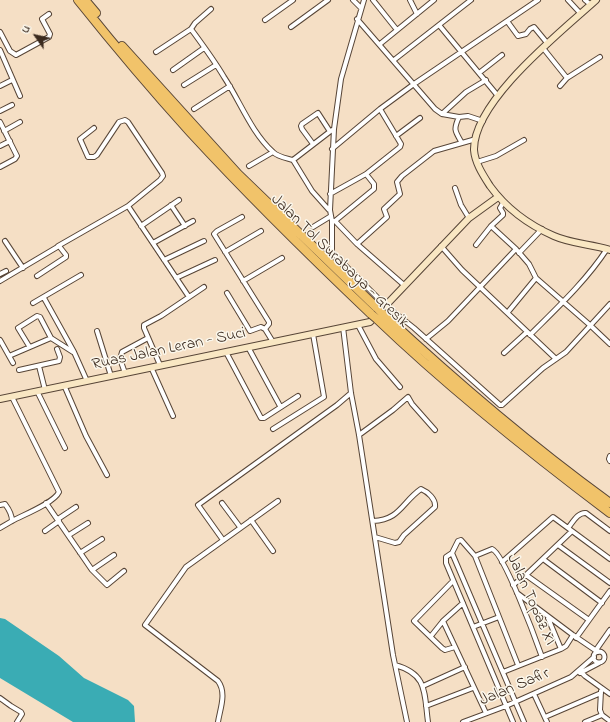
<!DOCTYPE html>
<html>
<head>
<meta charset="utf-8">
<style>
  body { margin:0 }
  #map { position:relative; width:610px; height:722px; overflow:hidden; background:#f5dfc5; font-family:"Indie Flower",sans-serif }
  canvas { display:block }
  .north { position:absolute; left:16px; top:16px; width:40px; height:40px; -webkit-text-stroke:3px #fbf7ec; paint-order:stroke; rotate:304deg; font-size:11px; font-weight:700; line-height:16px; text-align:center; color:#3b2a1e }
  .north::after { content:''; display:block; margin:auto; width:14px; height:18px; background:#3b2a1e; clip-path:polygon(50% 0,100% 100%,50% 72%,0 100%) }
</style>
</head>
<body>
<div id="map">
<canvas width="610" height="722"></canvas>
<div class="north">U</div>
</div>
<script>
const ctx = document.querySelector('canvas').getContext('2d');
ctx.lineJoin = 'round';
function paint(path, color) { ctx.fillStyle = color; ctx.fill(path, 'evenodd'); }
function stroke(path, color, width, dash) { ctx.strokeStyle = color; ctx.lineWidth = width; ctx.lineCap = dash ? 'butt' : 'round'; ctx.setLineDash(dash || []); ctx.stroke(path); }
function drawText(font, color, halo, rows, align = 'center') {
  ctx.font = font + ' "Indie Flower",sans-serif'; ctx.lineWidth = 3; ctx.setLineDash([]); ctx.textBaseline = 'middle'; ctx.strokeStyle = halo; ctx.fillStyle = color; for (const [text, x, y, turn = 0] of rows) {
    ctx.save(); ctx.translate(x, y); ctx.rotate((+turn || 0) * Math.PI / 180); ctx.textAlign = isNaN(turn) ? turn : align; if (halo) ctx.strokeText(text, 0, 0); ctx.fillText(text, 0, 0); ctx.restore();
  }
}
paint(new Path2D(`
  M0 618 5 619 59 656 84 678 128 700 134 706 135 722H73L0 678Z`), '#3aacb4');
const street = new Path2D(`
  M353 0 361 8
  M364 0 341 79 334 129 330 210 332 221V252L385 305 414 328 500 405H502L543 368 566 352 610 304
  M373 0 397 30
  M410 0 417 14
  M568 0 581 14
  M585 0 591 5
  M357 19 435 109 442 114 459 117 468 116 483 121
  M265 20 293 0
  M507 21 518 36 526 34 530 29 534 27 548 44
  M439 25 498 96
  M291 27 328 0
  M191 29 195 23 211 9
  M0 32 10 51 16 55 49 37 50 34 42 19 49 14
  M380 44 434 0
  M543 48 567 78
  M0 50 20 96
  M156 52 191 29C202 44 214 60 224 77 240 101 251 132 273 152 278 157 286 158 293 160L312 191 329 210
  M394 60 471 0
  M173 70 204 48
  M479 73 502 55
  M184 85 216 65
  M0 86 12 80
  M560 86 567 78 600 57
  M194 109 230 86
  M0 111 12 105
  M442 114 466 92 486 80
  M459 117C453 130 455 131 462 143
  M0 122 17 156 15 159 0 167
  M94 128 80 139 88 157H94L97 155 119 122 125 120 128 122 162 173 163 176 160 180 128 206 189 297
  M4 131 20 122
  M396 136 420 118
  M313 144 302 129 301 126 302 124 318 113 329 130
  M0 146 10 141
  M332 149 380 109 414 84 538 0
  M293 160 332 130
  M477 162 496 156 524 140
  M249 166 273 152
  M455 188 461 205 469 218
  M330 194 366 174 400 147 401 144 380 109
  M503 203 500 208 503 213V215L491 226 516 249 529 264 536 278 591 326 610 344
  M171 205 185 226
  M242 217 217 231 214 234 269 322V324L265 329 273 342
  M332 221H335L357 244 404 285
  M335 221 374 189V184L366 174
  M141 226 179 200
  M313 227 331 216
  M5 241 23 268
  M153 243 193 221
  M357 244 387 217 384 209 400 194 397 182 402 176 434 151 476 139
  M476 245 491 226
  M58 246 128 206
  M441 246 462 270 556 359
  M225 252 261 231
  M519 253 542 229
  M164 260 204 241
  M0 274 6 271
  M176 278 215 260
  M0 281 59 246 66 255V257L37 276
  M243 281 282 258
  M227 293 250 331 261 327 265 329
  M44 298 74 352 87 381
  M33 303 81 275
  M508 312 536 278
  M358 325 376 359 400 387
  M343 327 351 393 359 435 393 655 407 722
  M97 331 111 376
  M530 335C557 308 586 281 607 249
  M426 339 448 321 516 249
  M0 340 13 363
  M29 346 18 328 37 316 40 317 51 338
  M248 347 280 406
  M226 352 261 418H264L298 396
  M504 353 527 332
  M9 356 51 338 73 352
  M160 365 144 328V325L161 316 204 287
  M39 366 45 390
  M151 367 173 416
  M19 370 59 361 60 357 57 349
  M125 373 120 359 122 352 148 338
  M64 385 86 436 107 475
  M37 391 65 448
  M12 397 59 492C54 503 23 515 12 521
  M273 429 324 397 313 334
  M359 435 393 410 408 397 412 404 435 430
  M610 456 609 459 610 461
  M46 503 92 570 107 585 124 571
  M222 503 240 527
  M0 505 5 504C8 508 12 515 12 521L0 528
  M58 519 76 507
  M251 520 273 551
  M373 521C400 520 402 502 421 489 428 492 436 499 435 507L404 535 399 542 395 543 375 537
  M568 528C573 522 578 512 586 513L610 531
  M45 531 59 521
  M69 535 88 523
  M223 540 198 505 337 405 351 393
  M558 545 610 583
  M80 553 102 539
  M452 553 458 541 461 540 475 556 518 665
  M475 556 492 549C504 553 536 640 542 657
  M543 559 602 603
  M502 562 553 517 610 559
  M92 570 114 555
  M526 575 589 620
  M453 581 414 621 442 648 445 650 455 647
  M513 585 526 575 572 531
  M517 593 573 635 598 652
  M548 618 561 649
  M443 621 486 713
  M473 627 499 617
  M431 636 443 621 463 603
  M576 638 610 591
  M596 650 610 630
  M593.5 657a5.5 5.5 0 1 1 11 0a5.5 5.5 0 1 1-11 0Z
  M395 665C428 674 424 693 428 722
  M579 670 585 676 610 694
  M503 672 561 649 566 646 573 635
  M580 673 599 663
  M423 686 465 667
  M601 691 600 710 602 715
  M534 694 547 722
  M0 698 11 706 21 712 22 714 17 722
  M426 706 473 688
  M545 717 601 693
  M218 722C220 709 227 693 218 681L145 625 186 567 278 501
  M463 722 506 706 571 677 594 657
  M513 722 446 563V557L452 553 524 722
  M585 722 602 715 610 721`);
const secondary = new Path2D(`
  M596 0C562 31 473 101 474 150 475 163 483 175 490 186 506 208 529 225 554 236 572 244 592 244 610 250
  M0 399 370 322 469 218 498 197`);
const highway = new Path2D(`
  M78 0C114 45 151 89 190 132 248 195 309 255 371 314
  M85 0 96 13
  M122 46 238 174 377 308
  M382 313C454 380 530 445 610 503
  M377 319C450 389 529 452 610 513`);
stroke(street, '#574537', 6);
stroke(secondary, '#574537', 8);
stroke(highway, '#574537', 10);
stroke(street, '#fff', 4);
stroke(secondary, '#f9e7c3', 6);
stroke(highway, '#f1c36a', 8);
const highwayBridge = new Path2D(`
  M377 308 382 313
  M371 314 377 319`);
stroke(highwayBridge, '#574537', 10, []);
stroke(highwayBridge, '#f1c36a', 8);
drawText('16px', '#3b2a1e', '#fbf7ec', [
  ["Jalan Tol Surabaya - Gresik",339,262,44],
  ["Ruas Jalan Leran - Suci",169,350,-12],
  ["Jalan Topaz XI",530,600,66],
  ["Jalan Safir",515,688,-23]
]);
</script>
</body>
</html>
